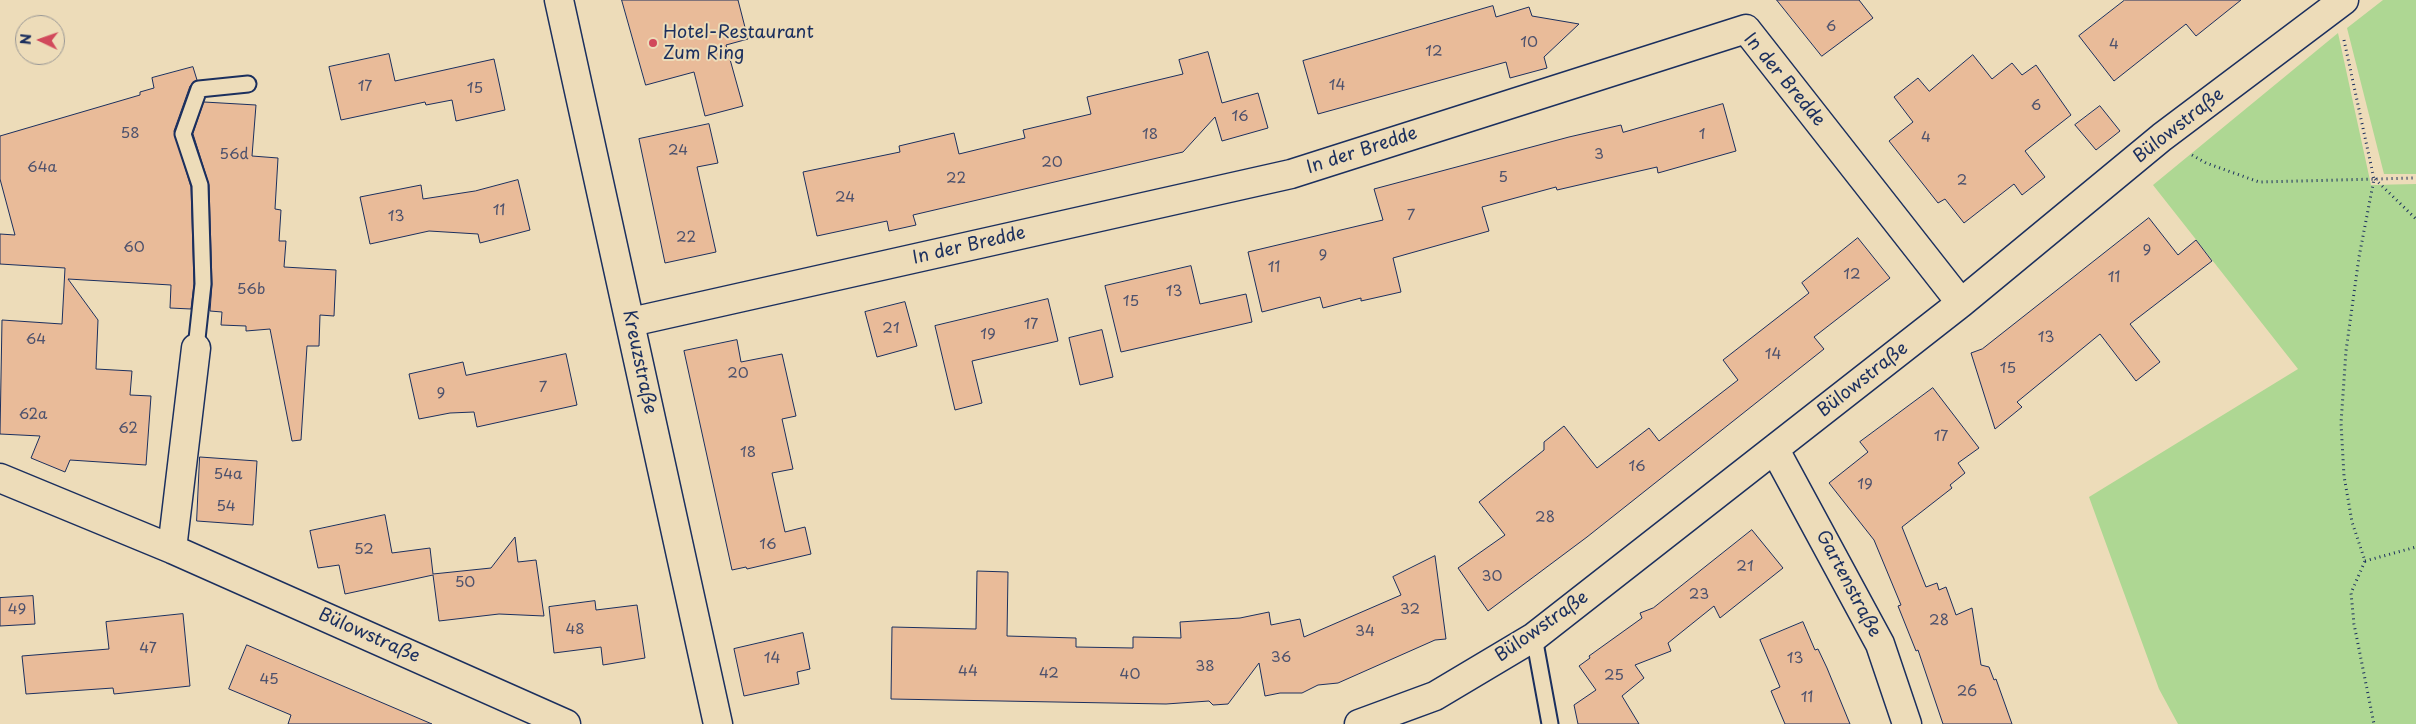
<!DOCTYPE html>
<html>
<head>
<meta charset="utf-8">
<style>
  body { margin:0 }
  #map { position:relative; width:2416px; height:724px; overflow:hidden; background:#eddcb9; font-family:"Playpen Sans",sans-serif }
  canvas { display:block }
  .north { position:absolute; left:15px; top:15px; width:50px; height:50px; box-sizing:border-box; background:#eddcb9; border:1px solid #999795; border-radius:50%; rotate:273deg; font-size:14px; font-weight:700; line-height:20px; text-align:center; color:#1b2f5e }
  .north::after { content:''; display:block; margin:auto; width:18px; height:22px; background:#d1495b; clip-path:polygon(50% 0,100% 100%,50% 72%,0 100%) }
</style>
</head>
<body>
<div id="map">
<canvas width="2416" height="724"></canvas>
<div class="north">N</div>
</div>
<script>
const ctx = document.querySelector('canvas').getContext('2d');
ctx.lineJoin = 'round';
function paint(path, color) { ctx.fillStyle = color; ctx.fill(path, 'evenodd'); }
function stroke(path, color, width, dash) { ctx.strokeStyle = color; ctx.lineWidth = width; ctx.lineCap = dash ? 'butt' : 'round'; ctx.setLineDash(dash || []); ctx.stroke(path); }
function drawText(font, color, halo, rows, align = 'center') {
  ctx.font = font + ' "Playpen Sans",sans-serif'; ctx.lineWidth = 4; ctx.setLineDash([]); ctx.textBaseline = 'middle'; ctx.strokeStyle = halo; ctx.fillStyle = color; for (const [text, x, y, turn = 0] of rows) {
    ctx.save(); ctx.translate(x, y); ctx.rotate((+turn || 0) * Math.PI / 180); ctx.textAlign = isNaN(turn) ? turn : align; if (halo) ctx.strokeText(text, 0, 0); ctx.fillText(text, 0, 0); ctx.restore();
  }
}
paint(new Path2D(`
  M2383 0H2416V174H2384L2347 28Z
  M2338 33 2371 185 2416 184V724H2178L2159 689 2089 497 2298 369 2153 185Z`), '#aed793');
const building = new Path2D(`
  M622 0H738L748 39 726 45 743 106 705 116 694 72 646 85Z
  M1777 0H1859L1873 18 1822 56Z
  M2125 0H2241L2196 36 2186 24 2114 81 2079 36Z
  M1493 6 1496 17 1529 7 1532 16 1579 24 1544 57 1547 68 1510 78 1506 62 1318 114 1303 61Z
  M1208 52 1222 103 1258 93 1268 128 1222 141 1215 117 1183 152 913 215 916 225 889 231 887 221 817 236 803 172 900 152 899 146 954 133 959 154 1025 138 1023 130 1091 114 1087 97 1183 74 1179 60Z
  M389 54 395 81 494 59 505 110 456 121 452 100 426 105 425 102 341 120 329 67Z
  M1973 55 1992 79 2012 63 2022 75 2036 65 2071 115 2025 151 2045 177 2022 195 2014 184 1964 223 1945 199 1938 203 1889 141 1913 122 1894 97 1918 78 1929 91Z
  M193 67 197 80 190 86 174 131 191 187 194 284 191 309 170 308 171 285 68 279 98 320 96 369 132 371 130 395 151 396 146 465 70 460 65 472 31 458 40 436 0 434 2 320 62 324 65 268 0 264V234L15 235 0 179V136L140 95V92L154 88 152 78Z
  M204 102 256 105 252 156 278 158 275 209 281 210 279 241H286L284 267 336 270 334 316 320 315 319 346H307L301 440 292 441 270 329 246 331V326L221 325 222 312 210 311 212 284 209 185 193 134Z
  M1723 104 1736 151 1658 173 1657 167 1557 190 1556 187 1482 207 1489 231 1393 258 1401 292 1361 301V298L1323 308 1320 297 1262 312 1248 252 1383 220 1374 189 1569 137 1621 125 1623 132Z
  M2100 106 2120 131 2096 150 2075 125Z
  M709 124 718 163 697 167 716 252 665 263 639 139Z
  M518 180 530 230 480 243 478 234 429 231 370 244 360 197 421 185 423 199 475 191Z
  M2149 218 2178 255 2196 240 2212 261 2130 324 2160 362 2136 381 2100 334 2017 402 2022 407 1995 429 1971 353 1982 349Z
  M1858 238 1890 278 1814 337 1824 349 1587 537 1488 611 1458 568 1505 535 1479 502 1544 450V442L1564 426 1597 468 1649 428 1659 441 1738 380 1723 360 1809 293 1802 283Z
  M1191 266 1200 304 1246 294 1252 322 1121 352 1105 286Z
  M1048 299 1058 341 972 361 982 403 955 410 935 326Z
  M905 302 917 346 877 357 865 312Z
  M1102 330 1113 377 1080 385 1069 338Z
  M737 340 741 362 782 354 796 416 782 419 793 469 772 473 785 532 805 527 811 554 747 569 746 567 732 570 684 351Z
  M566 354 577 405 477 427 474 412 450 413 419 419 409 374 463 362 466 375Z
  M1933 388 1979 448 1958 463 1965 473 1950 485 1952 488 1902 527 1926 587 1937 583 1939 590 1946 587 1956 615 1972 608 1981 665 1989 667 1994 680 1996 679 2012 724H1943L1918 650 1916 651 1898 606 1901 605 1874 540 1829 483 1868 452 1860 442Z
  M200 457 257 461 253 525 197 521Z
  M385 515 392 553 430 548 433 574 491 568 515 537 518 562 536 560 544 616 499 614 439 621 433 575 345 594 339 565 318 568 310 531Z
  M1752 530 1783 568 1720 618 1714 606 1668 643 1671 651 1635 665 1644 678 1622 696 1639 724H1578L1574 705 1596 690 1579 666 1590 658 1589 656 1642 618 1640 613 1653 608Z
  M1435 556 1446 639 1435 640 1338 683 1318 685 1302 693H1280L1265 696 1259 663 1228 704 1213 705 1209 701 1166 704 891 699 892 627 976 629 977 571 1008 572 1007 636 1076 638V647L1133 648V637L1181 638 1180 622 1240 618 1269 612 1271 625 1300 619 1304 637 1401 595 1393 577Z
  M33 596 35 624 0 626V598Z
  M595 601 596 610 637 605 645 658 603 665 601 647 554 653 549 607Z
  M183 614 190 686 114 694 113 688 26 694 22 656 109 649 106 622Z
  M1803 622 1815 650 1818 649 1827 668 1850 724H1785L1771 691 1780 687 1760 640Z
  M803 633 810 669 797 672 799 684 744 696 734 649Z
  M247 645 289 663 432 724H288L291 715 229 689Z`);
paint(building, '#e9bb99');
stroke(building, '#1b2f5e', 1);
const lane = new Path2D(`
  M196 348 203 284 200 185 183 134 199 89 248 84
  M1534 637 1550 724`);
const street = new Path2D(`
  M559 0 718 724
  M631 322 1291 174 1746 29 1961 303
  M1775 450 1880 644 1907 724
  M0 478 172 549 566 724
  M172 549 196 348
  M1359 724 1435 696 1534 637 1961 303 2162 137 2344 0`);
stroke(lane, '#1b2f5e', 19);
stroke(street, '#1b2f5e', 31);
stroke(new Path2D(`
  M2344 40 2374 179 2359 257 2346 351 2341 423 2344 476 2352 522 2365 561 2351 593 2354 624 2374 724
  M2192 155 2206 163 2259 182 2416 178
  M2375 179 2416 219
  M2365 561 2416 547`), '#1b2f5e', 3, [1, 4]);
stroke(lane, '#eddcb9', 15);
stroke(street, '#eddcb9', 28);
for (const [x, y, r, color] of [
  [653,43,5,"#d1495b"]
]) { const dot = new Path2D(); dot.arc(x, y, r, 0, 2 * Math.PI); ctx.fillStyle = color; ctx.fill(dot); stroke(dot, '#eddcb9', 2); }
drawText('15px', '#4e526d', null, [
  ["6",1831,27],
  ["10",1529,43],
  ["4",2114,45],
  ["12",1434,52],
  ["14",1337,86],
  ["17",365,87],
  ["15",475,89],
  ["6",2036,106],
  ["16",1240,117],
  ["58",130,134],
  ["18",1150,135],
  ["1",1702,135],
  ["4",1926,138],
  ["24",678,151],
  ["56d",234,155],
  ["3",1599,155],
  ["20",1052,163],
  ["64a",42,168],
  ["5",1503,178],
  ["22",956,179],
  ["2",1962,181],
  ["24",845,198],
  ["11",499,211],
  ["7",1411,216],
  ["13",396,217],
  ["22",686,238],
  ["60",134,248],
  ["9",2147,251],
  ["9",1323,256],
  ["11",1274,268],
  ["12",1852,275],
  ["11",2114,278],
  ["56b",251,290],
  ["13",1174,292],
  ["15",1131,302],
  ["17",1031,325],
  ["21",891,329],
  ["19",988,335],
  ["13",2046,338],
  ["64",36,340],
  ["14",1773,355],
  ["15",2008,369],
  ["20",738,374],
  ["7",543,388],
  ["9",441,394],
  ["62a",33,415],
  ["62",128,429],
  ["17",1941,437],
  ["18",748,453],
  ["16",1637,467],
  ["54a",228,475],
  ["19",1865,485],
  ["54",226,507],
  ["28",1545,518],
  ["16",768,545],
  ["52",364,550],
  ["21",1745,567],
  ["30",1492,577],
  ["50",465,583],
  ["23",1699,595],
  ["49",17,610],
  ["32",1410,610],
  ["28",1939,621],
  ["48",575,630],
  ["34",1365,632],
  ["47",148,649],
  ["36",1281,658],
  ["14",772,659],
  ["13",1795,659],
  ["38",1205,667],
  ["44",968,672],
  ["42",1049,674],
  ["40",1130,675],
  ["25",1614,676],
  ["45",269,680],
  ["26",1967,692],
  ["11",1807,698]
]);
drawText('18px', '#1b2f5e', '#eddcb9', [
  ["Hotel-Restaurant",663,33],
  ["Zum Ring",663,54]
], 'left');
drawText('18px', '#1b2f5e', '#eddcb9', [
  ["In der Bredde",1784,80,50],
  ["Bülowstraße",2179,126,-38],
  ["In der Bredde",1362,151,-18],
  ["In der Bredde",969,246,-13],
  ["Kreuzstraße",639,362,78],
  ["Bülowstraße",1863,380,-38],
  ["Gartenstraße",1848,584,62],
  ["Bülowstraße",1542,627,-35],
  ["Bülowstraße",369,636,24]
]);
</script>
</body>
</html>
